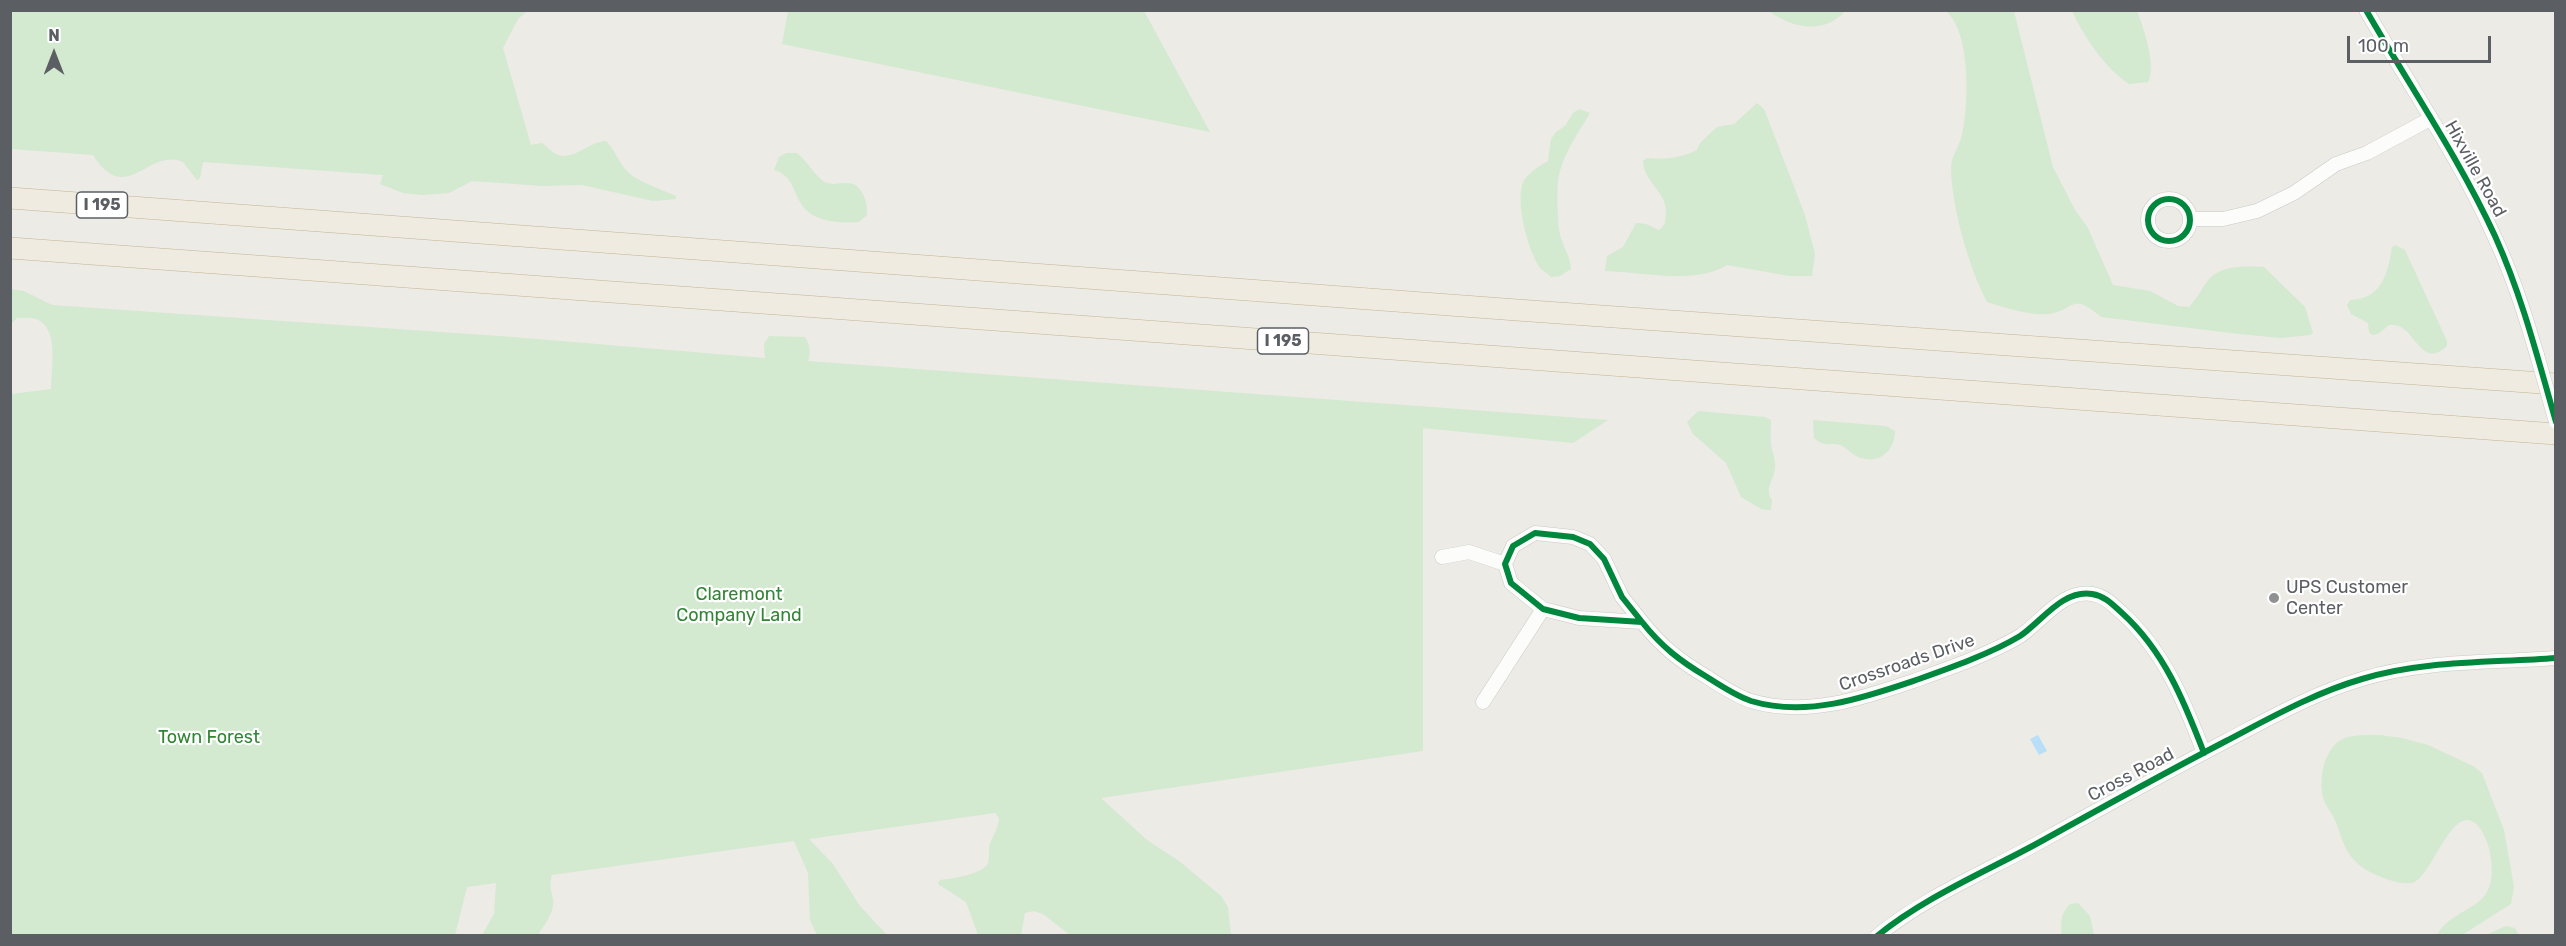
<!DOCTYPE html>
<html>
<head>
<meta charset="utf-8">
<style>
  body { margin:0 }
  #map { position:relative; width:2566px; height:946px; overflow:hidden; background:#ecebe6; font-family:Rubik,sans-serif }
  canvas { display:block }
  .frame { position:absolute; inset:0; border:12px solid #5b5f64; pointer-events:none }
  .north { position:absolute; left:24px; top:24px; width:60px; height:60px; -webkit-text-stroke:4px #fff; paint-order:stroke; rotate:0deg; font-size:16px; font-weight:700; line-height:24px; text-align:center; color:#5b5f64 }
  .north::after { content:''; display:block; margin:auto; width:21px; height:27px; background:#5b5f64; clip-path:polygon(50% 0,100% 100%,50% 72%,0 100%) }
  .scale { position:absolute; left:2347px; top:36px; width:144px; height:27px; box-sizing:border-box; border:3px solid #5b5f64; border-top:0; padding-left:8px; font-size:18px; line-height:21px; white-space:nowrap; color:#5b5f64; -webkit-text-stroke:4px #fff; paint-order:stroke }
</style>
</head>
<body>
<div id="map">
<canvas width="2566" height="946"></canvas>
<div class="frame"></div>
<div class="north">N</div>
<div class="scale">100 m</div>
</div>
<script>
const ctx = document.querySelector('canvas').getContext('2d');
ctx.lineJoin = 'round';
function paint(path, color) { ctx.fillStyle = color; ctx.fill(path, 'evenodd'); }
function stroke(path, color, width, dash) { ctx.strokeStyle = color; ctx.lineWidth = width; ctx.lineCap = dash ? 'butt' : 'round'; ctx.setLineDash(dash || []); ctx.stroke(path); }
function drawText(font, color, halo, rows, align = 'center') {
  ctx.font = font + ' Rubik,sans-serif'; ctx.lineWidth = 4.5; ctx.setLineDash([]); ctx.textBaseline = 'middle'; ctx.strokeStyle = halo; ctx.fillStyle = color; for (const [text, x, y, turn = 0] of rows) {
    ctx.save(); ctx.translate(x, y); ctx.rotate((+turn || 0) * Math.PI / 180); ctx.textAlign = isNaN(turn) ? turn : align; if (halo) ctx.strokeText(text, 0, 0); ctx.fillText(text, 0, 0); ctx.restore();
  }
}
paint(new Path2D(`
  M10 11H527L518 19 503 48 531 145 542 143C547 146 549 150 554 153 571 164 589 141 606 141 614 149 618 160 625 169 636 182 661 189 676 196V199L653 201 582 185 543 186 472 181 449 193 422 195 403 193 380 184 383 175 203 162 200 178 197 180 183 162C147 147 127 208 93 155L11 149Z
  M788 11H1144L1210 132 782 44Z
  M1769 11H1845C1825 35 1791 28 1769 11Z
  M1946 11H2014L2053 167 2075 210 2088 228 2113 285 2150 291 2178 306 2189 307C2198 298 2205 282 2212 276 2226 265 2248 266 2264 267L2305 307 2313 333 2310 335 2281 338 2239 334 2101 317C2070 290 2076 311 2047 314 2032 316 2001 307 1987 302 1969 268 1952 208 1951 169 1951 155 1959 148 1962 135 1969 104 1971 33 1946 11Z
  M2072 11H2137C2143 26 2157 67 2148 82L2129 84C2104 67 2085 38 2072 11Z
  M1757 103 1764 109 1805 215 1815 254 1812 276H1789L1727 265C1696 285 1641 272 1605 271L1607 256 1623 247 1636 223 1646 224 1659 230 1665 224C1666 215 1667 207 1663 199 1656 186 1644 177 1643 161L1647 158C1665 160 1680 158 1697 150L1700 143 1717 127 1734 124Z
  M1579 109 1590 113C1579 132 1564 152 1559 175 1556 188 1558 216 1559 230 1561 244 1571 257 1571 269L1560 276 1551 277C1548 274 1543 271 1540 268 1528 251 1515 202 1523 182 1528 173 1539 166 1548 161L1551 139 1556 132 1565 126 1573 113Z
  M786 153H797C807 161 813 173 823 181 831 186 837 183 846 183 862 182 868 202 867 215L859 222C842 223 818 223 805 209 793 196 795 176 774 170L779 157Z
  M2395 245 2405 250 2447 341V346C2423 369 2416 333 2399 326 2398 325 2390 325 2389 325L2378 334 2372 335 2369 332 2368 323 2351 314 2347 305 2350 300C2382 299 2388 273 2392 247Z
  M11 289 24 291 52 305 513 337 765 358 764 344 769 336 805 337C810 345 811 353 808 361L1608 420 1573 443 1423 428V751L1101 798 1147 840 1179 861 1221 896 1228 907 1231 935H1070L1043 914 1033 911 1025 913 1021 935H978L966 902 938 884 940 880C951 879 984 874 988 863 990 857 988 851 990 844 993 835 999 827 999 818L995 813 809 839 833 864 860 906 887 935H817L810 920 808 873 794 841 552 875C549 885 551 890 553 899 555 912 544 925 538 935H482L494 914 496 883 467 887 455 935H11V394L51 389C51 369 60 328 36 319 30 317 23 318 17 318L11 324Z
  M1698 411 1765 417 1771 420C1771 428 1770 436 1771 444 1772 453 1776 459 1775 468 1774 480 1764 488 1772 500L1771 510 1761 509 1741 497 1726 463 1693 434 1687 422Z
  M1813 420 1886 426 1895 431C1895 450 1880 464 1861 458 1853 456 1848 448 1840 445 1828 442 1825 448 1814 438Z
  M2380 735 2402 738 2428 745 2473 766 2482 773 2504 830 2514 887 2511 904 2462 935H2437C2456 903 2498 913 2491 860 2490 849 2486 836 2479 827 2453 796 2433 878 2412 883 2398 885 2380 877 2368 871 2345 857 2344 843 2335 820 2332 813 2326 807 2324 800 2318 782 2323 753 2339 741 2349 734 2368 735 2380 735Z
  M2078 903 2090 916 2094 935H2062C2060 923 2061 913 2070 904Z
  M2506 926 2515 928 2519 935H2486Z`), '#d3e9d0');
paint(new Path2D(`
  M2038 735 2047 751 2039 755 2030 739Z`), '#b9def8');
const minor = new Path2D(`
  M2366 10C2409 85 2460 159 2495 238 2513 276 2525 315 2537 355
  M2148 220a21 21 0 1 1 42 0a21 21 0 1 1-42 0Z
  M2190 219H2223L2257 211 2294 193 2336 164 2367 153 2430 119
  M1442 557 1469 552 1505 564
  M1642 622 1622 597 1604 559 1590 544 1573 537 1535 533 1513 546 1505 564 1511 583 1543 609 1579 618 1642 622C1662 647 1680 661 1707 677 1721 686 1736 696 1751 701 1808 718 1866 697 1919 679 1950 668 1992 653 2020 636 2041 622 2063 589 2092 594 2105 596 2113 605 2122 613 2164 651 2184 701 2204 753
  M1483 702 1543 609
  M1877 936C1925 897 1985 872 2038 843 2101 808 2163 774 2226 741 2270 718 2314 693 2362 679 2424 660 2491 663 2556 658`);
const highway = new Path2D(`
  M10 198 1517 310 2556 384
  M10 248 2556 434`);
stroke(minor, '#c9c9c8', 15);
stroke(highway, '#c4b493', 22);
stroke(minor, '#fcfcfb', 14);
stroke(highway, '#efebe0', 21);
const minorBridge = new Path2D(`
  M2537 355 2556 422`);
stroke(minorBridge, '#c9c9c8', 15, []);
stroke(minorBridge, '#fcfcfb', 14);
stroke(new Path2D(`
  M2366 10C2409 85 2459 158 2495 236 2522 296 2538 359 2556 422
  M2148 220a21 21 0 1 1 42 0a21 21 0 1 1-42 0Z
  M1642 622 1622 597 1604 559 1590 544 1573 537 1535 533 1513 546 1505 564 1511 583 1543 609 1579 618 1642 622C1662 647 1680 661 1707 677 1721 686 1736 696 1751 701 1808 718 1866 697 1919 679 1950 668 1992 653 2020 636 2041 622 2063 589 2092 594 2105 596 2113 605 2122 613 2164 651 2184 701 2204 753
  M1877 936C1925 897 1985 872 2038 843 2101 808 2163 774 2226 741 2270 718 2314 693 2362 679 2424 660 2491 663 2556 658`), '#00873e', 6);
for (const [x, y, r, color] of [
  [2274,598,6,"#8e9092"]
]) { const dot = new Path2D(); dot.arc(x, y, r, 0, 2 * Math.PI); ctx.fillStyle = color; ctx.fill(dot); stroke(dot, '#fff', 2); }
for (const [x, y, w] of [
  [102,205,51],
  [1283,341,51]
]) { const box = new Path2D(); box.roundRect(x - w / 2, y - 13, w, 26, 4.5); ctx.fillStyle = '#fff'; ctx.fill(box); stroke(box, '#5b5f64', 1.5); }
drawText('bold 16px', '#5b5f64', null, [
  ["I 195",102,205],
  ["I 195",1283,341]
]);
drawText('18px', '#5b5f64', '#fff', [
  ["Hixville Road",2475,169,61],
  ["Crossroads Drive",1907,663,-19],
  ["Cross Road",2131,775,-28]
]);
drawText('18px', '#5b5f64', '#fff', [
  ["UPS Customer",2286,588],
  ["Center",2286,609]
], 'left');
drawText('18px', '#318534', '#fff', [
  ["Claremont",739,595],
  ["Company Land",739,616],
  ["Town Forest",209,738]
]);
</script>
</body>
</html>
